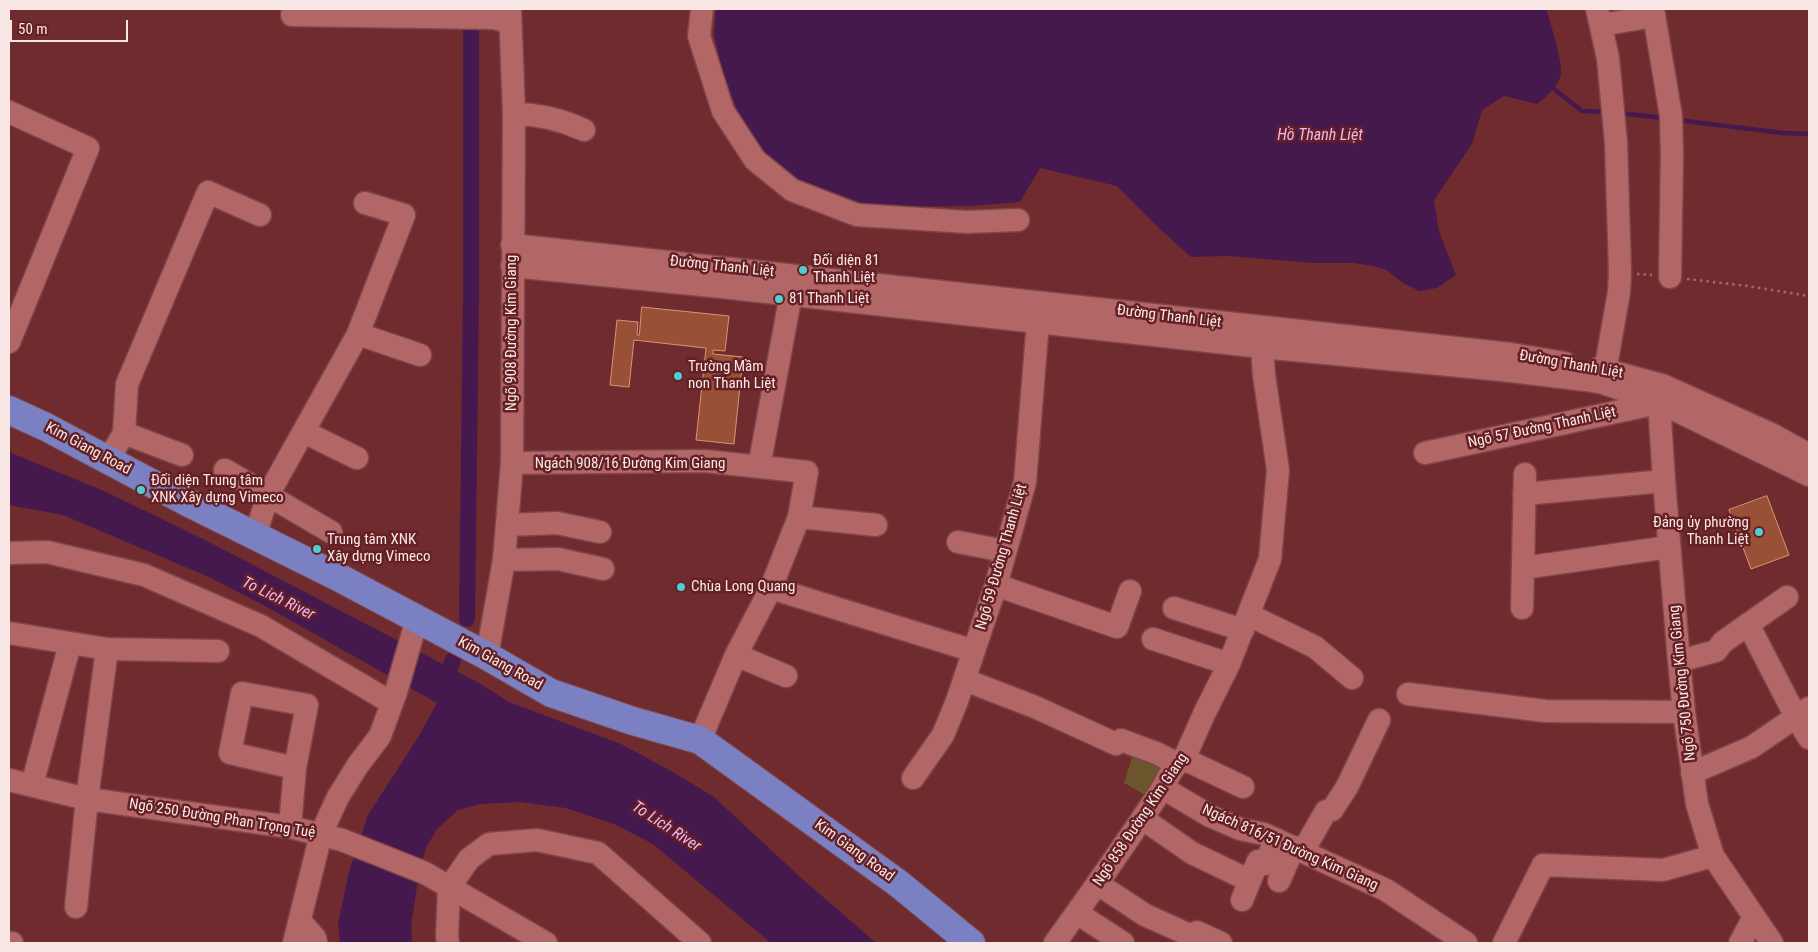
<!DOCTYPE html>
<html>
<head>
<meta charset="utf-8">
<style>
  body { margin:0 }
  #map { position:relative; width:1818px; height:952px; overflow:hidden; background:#702b2e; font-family:"Roboto Condensed",sans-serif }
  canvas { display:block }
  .frame { position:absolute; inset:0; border:10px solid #f9e7e6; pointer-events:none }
  .scale { position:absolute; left:10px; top:20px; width:118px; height:22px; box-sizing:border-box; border:2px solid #f9e7e6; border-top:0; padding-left:6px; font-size:15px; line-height:18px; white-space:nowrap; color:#f9e7e6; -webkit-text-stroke:4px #642024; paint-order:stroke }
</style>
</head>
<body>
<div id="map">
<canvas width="1818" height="952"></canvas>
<div class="frame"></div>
<div class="scale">50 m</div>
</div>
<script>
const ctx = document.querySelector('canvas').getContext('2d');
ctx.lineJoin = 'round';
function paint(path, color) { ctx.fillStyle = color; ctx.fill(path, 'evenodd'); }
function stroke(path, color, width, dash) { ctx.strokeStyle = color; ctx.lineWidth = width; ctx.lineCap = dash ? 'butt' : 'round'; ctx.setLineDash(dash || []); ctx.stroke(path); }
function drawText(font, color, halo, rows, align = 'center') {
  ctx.font = font + ' "Roboto Condensed",sans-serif'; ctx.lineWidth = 5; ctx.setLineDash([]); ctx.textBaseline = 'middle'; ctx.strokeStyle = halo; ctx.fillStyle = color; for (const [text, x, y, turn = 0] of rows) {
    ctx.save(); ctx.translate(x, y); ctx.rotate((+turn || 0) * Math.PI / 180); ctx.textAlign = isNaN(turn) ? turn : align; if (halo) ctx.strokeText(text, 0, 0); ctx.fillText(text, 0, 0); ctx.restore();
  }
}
paint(new Path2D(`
  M1133 754 1164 760 1149 797 1124 783Z`), '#6b552d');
paint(new Path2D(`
  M716 9H1546C1550 21 1563 63 1561 74 1558 87 1547 96 1537 104L1504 96 1482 110 1472 144 1434 200 1439 232 1456 275 1437 288 1419 291 1403 283 1386 270 1373 266 1353 263H1315L1228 256 1191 257 1159 228 1117 186 1040 168 1020 202 968 206 890 207 841 200 783 176 743 124 724 77 714 35Z
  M9 452 104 491 207 541 479 683 509 702 621 744 671 771 714 797 799 876 876 943H771L653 844 614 824 566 808 520 802 480 804 458 810 437 829 426 848 420 867 411 926 412 943H340L338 923 349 872 368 815 419 736 437 703 265 606 209 577 63 515 9 505Z`), '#45194e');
stroke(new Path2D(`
  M1554 89 1582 111 1607 112
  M1619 113 1664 118
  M1677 120 1783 133 1809 134`), '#45194e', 4.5);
stroke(new Path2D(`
  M467 619 471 295V9
  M441 688 453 660`), '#45194e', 16);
const building = new Path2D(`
  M642 307 729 316 725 351 713 350V354L743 357 734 444 696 440 706 348 634 340 629 387 610 385 617 320 638 322 637 335H639Z
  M1767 496 1789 555 1751 569 1729 510Z`);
paint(building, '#985137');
stroke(building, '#dd9277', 1);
const minor = new Path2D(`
  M702 9 699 36 723 111 755 160 792 190 857 215 967 222 1018 220
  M1597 9 1608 58 1616 143 1620 272 1619 292 1603 383
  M1653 9 1671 116 1672 156 1670 277
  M292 15 494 18 510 22
  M1601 25 1654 16
  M9 112 88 148 9 342
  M514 114C539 114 560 119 584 130
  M512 245 1511 354 1565 363
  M512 266 722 287 1262 347 1502 370 1586 380 1603 383 1659 402 1809 475
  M358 334 420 355
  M1599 368 1662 385 1771 434 1809 455
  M1661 389 1659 402 1664 481 1679 661 1684 712 1697 804 1713 856 1772 943
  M304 432 357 458
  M124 433 182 455
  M1425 453 1658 403
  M108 460 124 433 127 384 208 192 260 215
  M512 463 705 461 807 472 799 517 771 588 736 655 700 740
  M759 467 791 294
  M225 470 331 532
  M1524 494 1664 481
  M799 517 876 525
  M507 525 557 523 600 532
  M255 536 268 495 358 334 404 215 365 203
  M958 542 1005 551
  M9 553 47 552 144 575 261 626 392 703
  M504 560 558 559 603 569
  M1523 568 1669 547
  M996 585 1117 627 1130 591
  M771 588 974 651
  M1174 608 1243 630
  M1522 608 1525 474
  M1249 615 1315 647 1352 678
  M1748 624 1796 717 1809 738
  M9 633 107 649 218 651
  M1153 639 1229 664
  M736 655 786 676
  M487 656 504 560 512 463 514 114 510 9
  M1679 661 1716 651 1723 642 1787 597
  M965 680 1035 707 1116 744 1121 740 1156 753 1176 763
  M1408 694 1545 711 1684 712
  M1184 759 1243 787
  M1692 773 1752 747 1809 708
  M913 778 943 735 957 701 996 585 1025 482 1038 321
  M9 780 87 799 290 827 342 840 425 873 546 943
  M32 785 70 644
  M1163 788 1210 816 1240 829 1264 834 1386 890 1466 943
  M1143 819 1192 853 1244 878
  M290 827 295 768 307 705 242 693 230 753 295 768
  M1303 851 1326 811 1332 810 1347 787 1379 720
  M1279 881 1294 847
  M1098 884 1145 915 1194 937
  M449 888 469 859 489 844 537 840 598 853 700 943
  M1242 900 1258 861 1266 864 1275 839
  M76 907 87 799 107 649
  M1077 913 1123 943
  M300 921 315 938 316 943
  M9 943H12
  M294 943 321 834 338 797 358 765 380 736 396 692 417 619
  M448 943 447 936 449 888
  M1055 943C1091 893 1126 843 1160 792 1168 780 1171 766 1184 759L1205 712 1229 664 1270 559 1278 470 1264 375 1262 347
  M1190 943 1197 932 1221 943
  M1504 943 1543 865 1663 870 1713 856
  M1740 943 1754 917`);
const major = new Path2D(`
  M9 410 46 427 187 502 336 576 487 656 551 693 633 721 700 740 899 884 971 943`);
stroke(minor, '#7d464b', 25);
stroke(major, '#7d464b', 30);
stroke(new Path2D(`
  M1637 274 1652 275
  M1687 279 1747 286 1809 296`), '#9d696b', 2.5, [2.5, 4]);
stroke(minor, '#b36666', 22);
stroke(major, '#7a80c1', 28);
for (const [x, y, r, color] of [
  [803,270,5,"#51ccd3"],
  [779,299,5,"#51ccd3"],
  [678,376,5,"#51ccd3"],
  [141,490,5,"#51ccd3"],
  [1759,532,5,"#51ccd3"],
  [317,549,5,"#51ccd3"],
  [681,587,5,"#51ccd3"]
]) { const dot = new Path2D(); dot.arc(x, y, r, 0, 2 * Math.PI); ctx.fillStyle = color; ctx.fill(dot); stroke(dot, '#642024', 2); }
drawText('15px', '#f9e7e6', '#642024', [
  ["Đối diện 81",813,261],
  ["Thanh Liệt",813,278],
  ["81 Thanh Liệt",789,299],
  ["Trường Mầm",688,367],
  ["non Thanh Liệt",688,384],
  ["Đối diện Trung tâm",151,481],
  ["XNK Xây dựng Vimeco",151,498],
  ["Đảng ủy phường",1749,523,"right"],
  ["Thanh Liệt",1749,540,"right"],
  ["Trung tâm XNK",327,540],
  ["Xây dựng Vimeco",327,557],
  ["Chùa Long Quang",691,587]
], 'left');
drawText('15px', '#f9e7e6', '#642024', [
  ["Đường Thanh Liệt",722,267,6],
  ["Đường Thanh Liệt",1169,317,7],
  ["Ngõ 908 Đường Kim Giang",512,333,-90],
  ["Đường Thanh Liệt",1571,365,10],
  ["Ngõ 57 Đường Thanh Liệt",1542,428,-12],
  ["Kim Giang Road",88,449,28],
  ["Ngách 908/16 Đường Kim Giang",630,464],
  ["Ngõ 59 Đường Thanh Liệt",1002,557,-74],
  ["Kim Giang Road",500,664,29],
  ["Ngõ 750 Đường Kim Giang",1683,683,-96],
  ["Ngõ 250 Đường Phan Trọng Tuệ",222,819,9],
  ["Ngõ 858 Đường Kim Giang",1141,820,-56],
  ["Ngách 816/51 Đường Kim Giang",1290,848,24],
  ["Kim Giang Road",854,851,36]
]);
drawText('italic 16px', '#edb7f8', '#642024', [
  ["Hồ Thanh Liệt",1320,136],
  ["To Lich River",278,599,26],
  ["To Lich River",666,827,33]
]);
</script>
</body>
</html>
